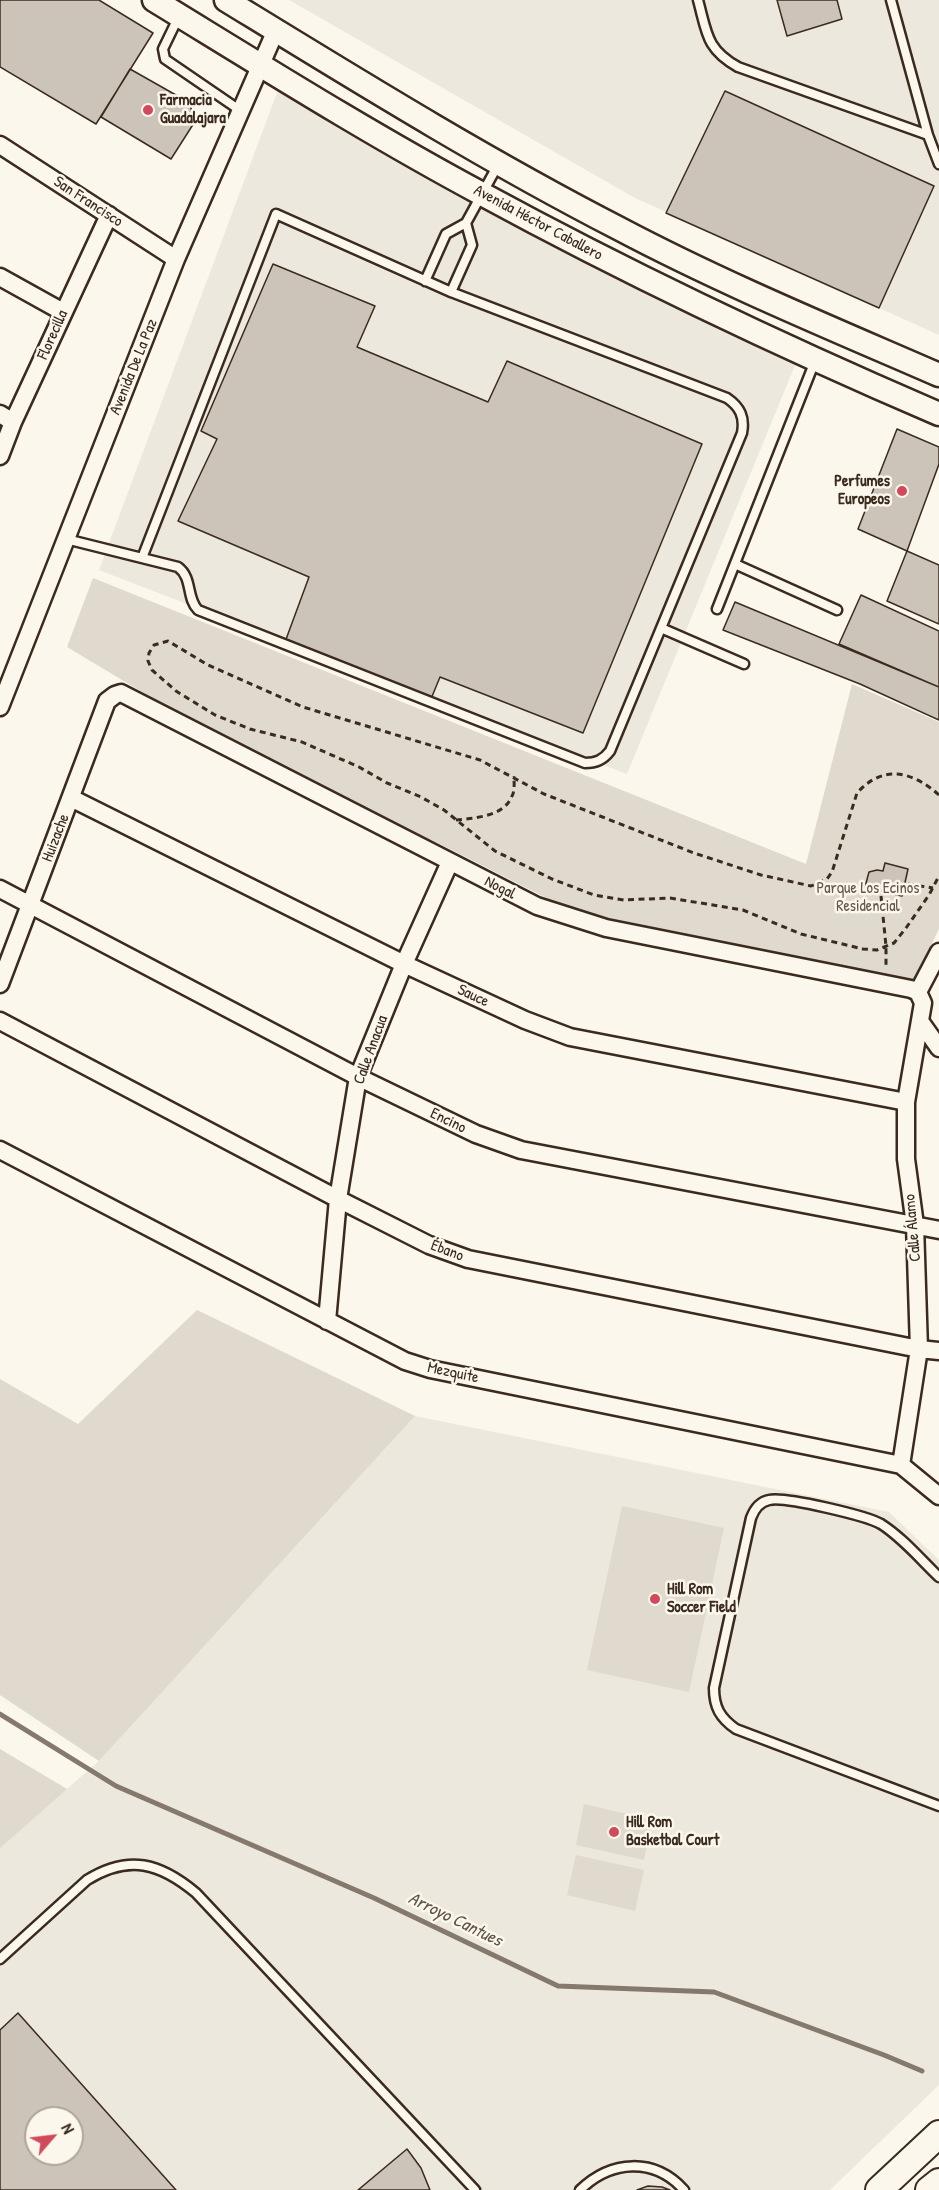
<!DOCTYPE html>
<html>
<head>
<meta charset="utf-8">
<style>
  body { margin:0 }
  #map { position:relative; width:939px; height:2190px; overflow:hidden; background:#fbf7ec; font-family:"Patrick Hand",sans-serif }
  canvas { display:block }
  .north { position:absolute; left:24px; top:2106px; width:60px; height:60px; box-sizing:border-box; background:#fbf7ec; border:2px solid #aea59a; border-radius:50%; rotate:62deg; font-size:16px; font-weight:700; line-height:24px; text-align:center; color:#3b2a1e }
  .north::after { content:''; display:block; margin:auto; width:21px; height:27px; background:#d1495b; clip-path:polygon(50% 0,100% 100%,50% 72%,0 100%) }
</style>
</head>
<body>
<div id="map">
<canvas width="939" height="2190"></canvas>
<div class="north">N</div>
</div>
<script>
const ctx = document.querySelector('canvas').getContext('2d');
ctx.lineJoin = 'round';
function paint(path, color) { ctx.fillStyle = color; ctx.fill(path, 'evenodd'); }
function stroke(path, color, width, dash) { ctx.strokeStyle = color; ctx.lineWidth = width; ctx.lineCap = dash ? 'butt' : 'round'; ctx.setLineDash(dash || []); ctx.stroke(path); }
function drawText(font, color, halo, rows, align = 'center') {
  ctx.font = font + ' "Patrick Hand",sans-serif'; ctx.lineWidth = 5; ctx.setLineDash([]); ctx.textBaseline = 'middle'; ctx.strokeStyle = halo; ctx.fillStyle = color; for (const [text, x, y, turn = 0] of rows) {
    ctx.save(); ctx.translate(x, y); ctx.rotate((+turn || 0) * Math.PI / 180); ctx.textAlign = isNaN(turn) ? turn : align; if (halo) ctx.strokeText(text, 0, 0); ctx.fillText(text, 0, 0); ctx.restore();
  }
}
paint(new Path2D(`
  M289 0H939V335L635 198Z
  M281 82 798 358 627 774 99 570Z
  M415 1416 889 1512 939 1560V2085L830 2190H0V1847L99 1761ZM36 2118H72V2154H36Z`), '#ede8dd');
paint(new Path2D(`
  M93 578 806 864 852 684 939 722V929L913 981 578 914 442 845 360 809 214 735 67 647Z
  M197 1310 415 1416 99 1761 0 1695V1379L78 1424Z
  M622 1506 724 1528 689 1692 587 1670Z
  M0 1749 67 1789 0 1848Z
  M584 1804 652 1820 644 1860 576 1845Z
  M576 1855 644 1870 635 1911 567 1895Z`), '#dfd9ce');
stroke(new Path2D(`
  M0 1714 116 1786 374 1898 558 1986 714 1992 884 2055 922 2071`), '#85796d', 5);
const building = new Path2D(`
  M0 0H99L153 33 96 124 0 67Z
  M777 0H837L842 19 787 36Z
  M130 69 190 103 194 123 171 159 101 117Z
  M725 91 934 186 879 308 666 213Z
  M273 264 375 306 357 347 488 402 507 361 702 444 583 733 440 677 431 699 285 642 309 577 178 521 217 439 201 431Z
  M897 429 939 447V464L907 551 858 529Z
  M907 551 939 565V624L887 601Z
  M861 595 939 631V687L839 644Z
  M735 602 939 687V720L860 684 723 630Z
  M885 863 908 869 902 896 865 887 869 872 877 870 883 871Z
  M18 2013 176 2190H0V2030ZM36 2118H72V2154H36Z
  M407 2149 421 2168 430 2190H358Z
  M648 2186 662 2187 670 2190H637Z`);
paint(building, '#ccc4b9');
stroke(building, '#3b2a1e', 1.5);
const service = new Path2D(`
  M698 0C707 33 706 49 738 67L928 135
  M891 0 928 135 939 164
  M179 16 163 49 165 59 241 111
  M425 281 446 234 466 223 499 163
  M451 292 472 245 466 223
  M66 539 178 567C193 578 186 598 198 610L585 763C596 763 603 760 610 751L742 433C745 417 740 407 727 398L451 292 276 214 142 558
  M735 564 837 610
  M717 609 815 361
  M661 628 744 664
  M939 1577C921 1560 903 1538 881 1524 867 1516 785 1496 769 1500 759 1502 754 1510 751 1518L714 1688C714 1707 720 1718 736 1729L939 1806
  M0 1959 87 1880C129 1854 160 1863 196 1893L475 2190
  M580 2190C611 2160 654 2157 684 2190`);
const minor = new Path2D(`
  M0 145 176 259
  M0 277 63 312
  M0 414 13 422
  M0 456 13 422 109 215
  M0 707 176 259 276 30
  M71 798 404 964 525 1020 570 1037 906 1102
  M0 889 358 1077 476 1134 521 1150 939 1230
  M0 984 107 701 115 695 121 693 537 906 606 928 911 989 918 992
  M918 992 939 952
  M0 1021 338 1199 429 1245 468 1259 919 1349 939 1351
  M920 1021 939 1048
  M0 1150 405 1361 430 1369 901 1465 939 1496
  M327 1321 338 1199 358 1077 404 964 450 862
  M901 1465 919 1349 915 1225 906 1159V1102L923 1003 918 992`);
const secondary = new Path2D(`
  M154 0C262 66 370 134 482 194 631 275 783 347 939 414
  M226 0C355 79 484 159 618 228 722 283 831 328 939 375`);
const primary = new Path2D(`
  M879 2190 939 2134
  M929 2190 939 2182`);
stroke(service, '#3b2a1e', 13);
stroke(minor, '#3b2a1e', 21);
stroke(secondary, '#3b2a1e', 27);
stroke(primary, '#3b2a1e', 30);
stroke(new Path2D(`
  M939 795C912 771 883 764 857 793L832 872 827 879 811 886 761 875 694 853 544 794 480 760 303 707 208 665 168 641 154 645 149 653 148 661 152 670 176 691 215 715 250 729 302 742 359 767 387 783 421 797 444 810 495 851 552 879 594 895 624 900 670 898 743 910 801 934 863 949 877 950 894 943 906 928 929 895 939 876
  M456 820C474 818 504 817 512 796 515 791 514 782 514 776
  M908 884 933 888
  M881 896 886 946V967`), '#3b2a1e', 3, [6, 4.5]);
stroke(service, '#fbf7ec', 8);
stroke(minor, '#fbf7ec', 16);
stroke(secondary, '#fbf7ec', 22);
stroke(primary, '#fbf7ec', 26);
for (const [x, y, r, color] of [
  [148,110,6,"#d1495b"],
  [902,491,6,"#d1495b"],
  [655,1599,6,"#d1495b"],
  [614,1832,6,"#d1495b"]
]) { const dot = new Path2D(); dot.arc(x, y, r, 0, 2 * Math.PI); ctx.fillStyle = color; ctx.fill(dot); stroke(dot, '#fbf7ec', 2); }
drawText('bold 16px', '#3b2a1e', '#fbf7ec', [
  ["Farmacia",160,101],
  ["Guadalajara",160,119],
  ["Perfumes",890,482,"right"],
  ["Europeos",890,500,"right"],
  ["Hill Rom",667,1590],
  ["Soccer Field",667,1608],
  ["Hill Rom",626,1823],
  ["Basketbal Court",626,1841]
], 'left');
drawText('16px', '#3b2a1e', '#fbf7ec', [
  ["San Francisco",88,202,33],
  ["Avenida Héctor Caballero",538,223,28],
  ["Florecilla",53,335,-66],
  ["Avenida De La Paz",134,367,-68],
  ["Huizache",56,838,-69],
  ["Nogal",500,888,27],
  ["Sauce",473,996,25],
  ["Calle Anacua",371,1050,-70],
  ["Encino",448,1121,26],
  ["Calle Álamo",913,1228,-95],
  ["Ébano",447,1251,21],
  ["Mezquite",453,1373,12]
]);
drawText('16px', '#64564a', '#fbf7ec', [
  ["Parque Los Ecinos",868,889],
  ["Residencial",868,907]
]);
drawText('italic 18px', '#605246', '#fbf7ec', [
  ["Arroyo Cantues",455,1920,26]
]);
</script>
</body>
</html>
